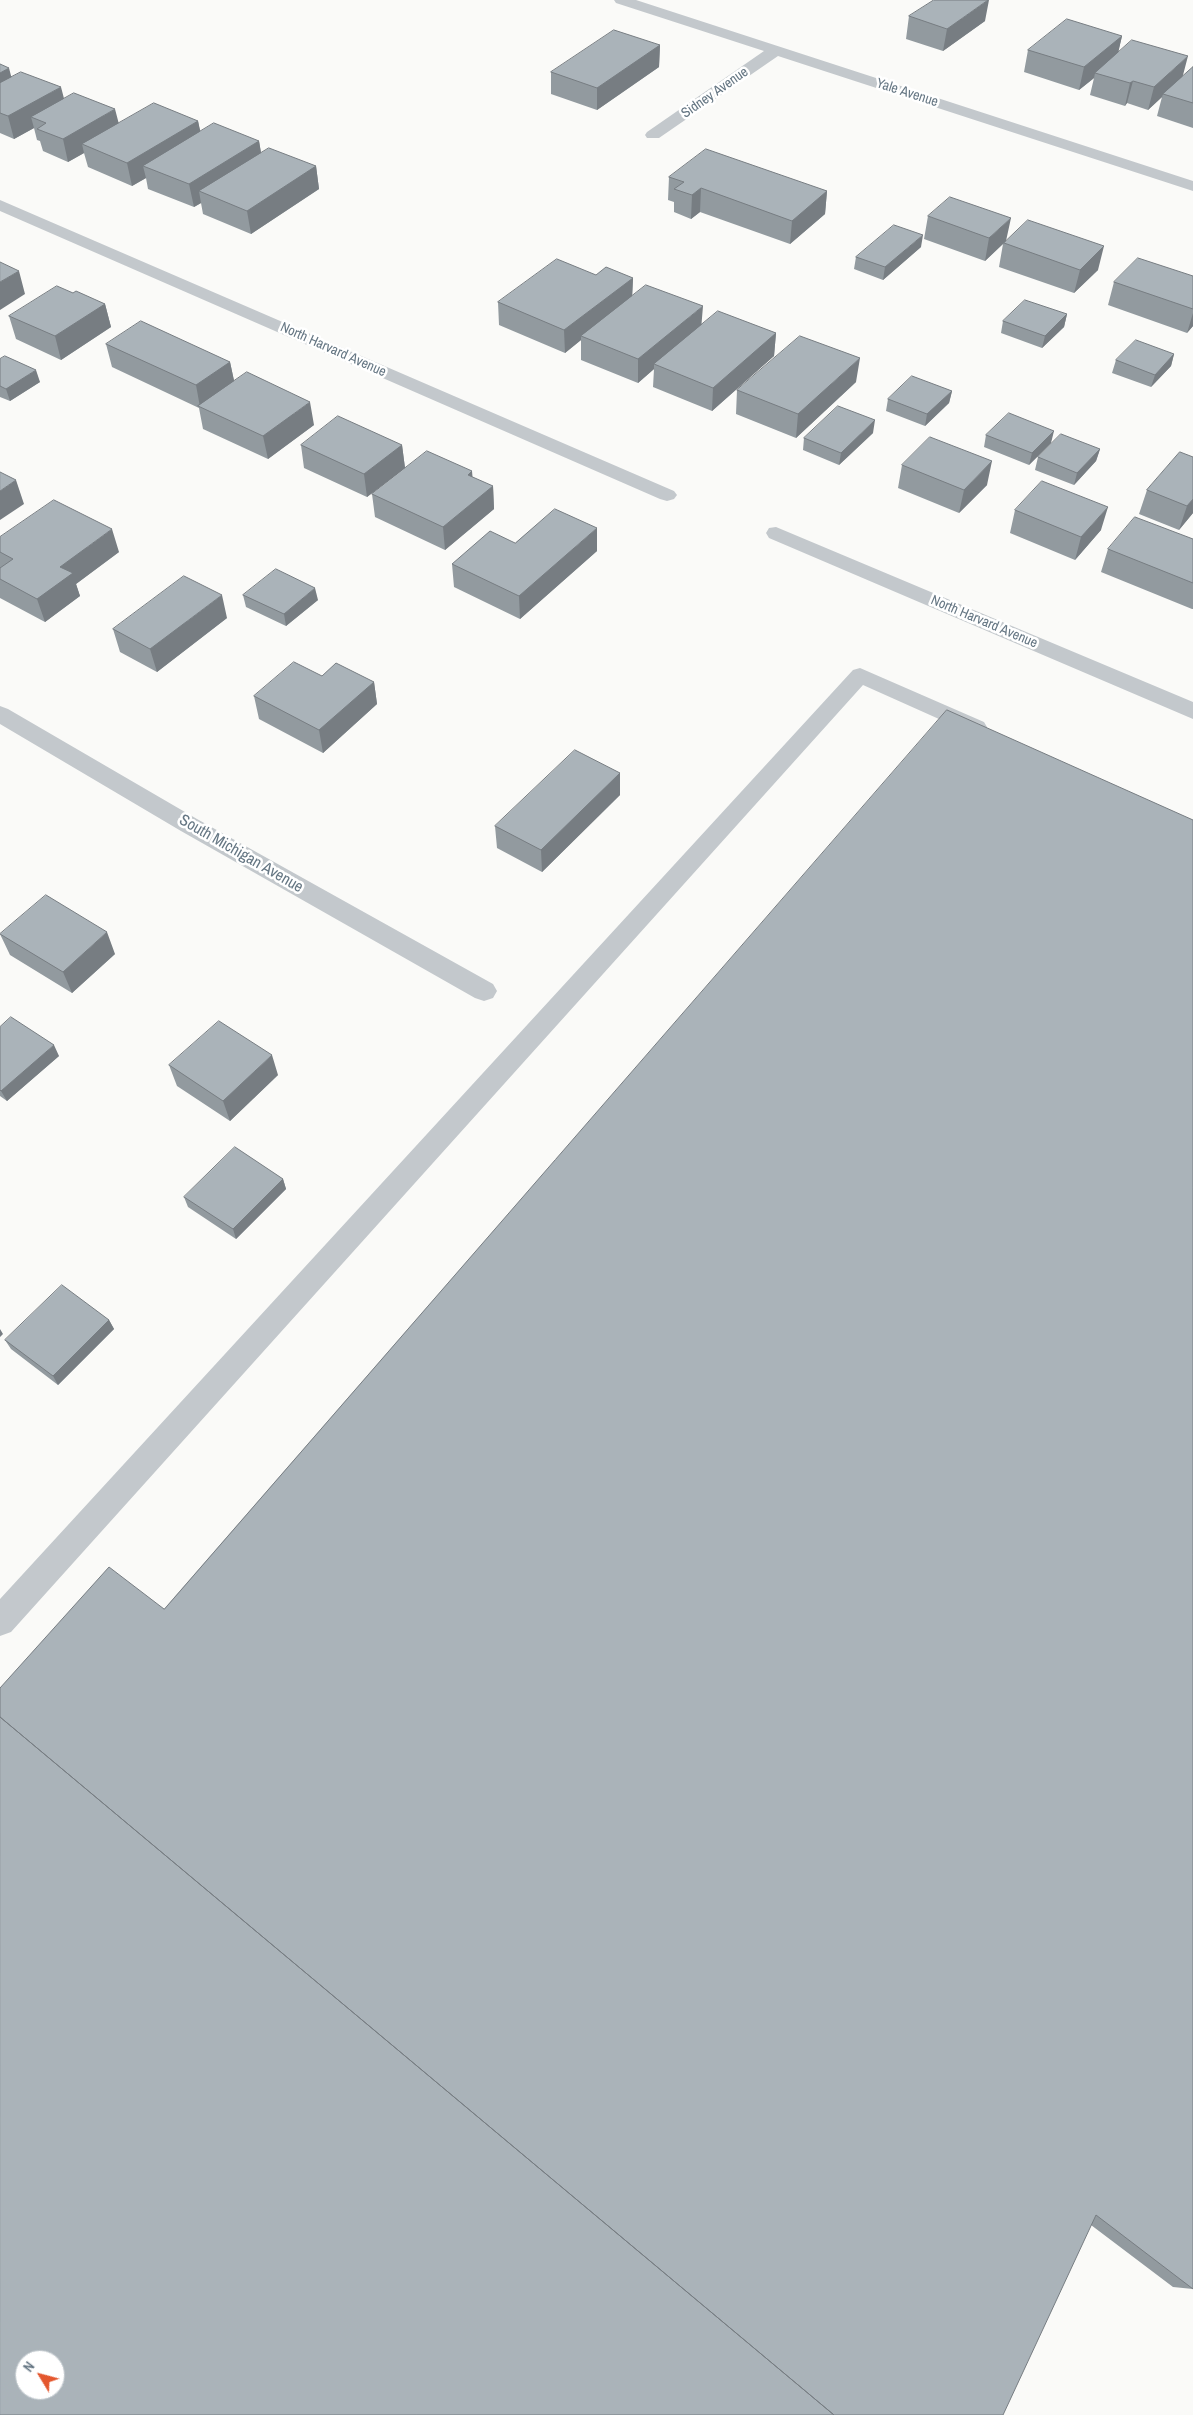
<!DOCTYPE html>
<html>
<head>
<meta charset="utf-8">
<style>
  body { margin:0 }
  #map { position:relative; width:1193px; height:2415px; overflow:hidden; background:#fafaf8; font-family:"Archivo Narrow",sans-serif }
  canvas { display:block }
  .north { position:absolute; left:15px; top:2350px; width:50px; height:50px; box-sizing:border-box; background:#fff; border:1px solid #c1c8cd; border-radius:50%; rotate:307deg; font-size:14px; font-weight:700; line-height:20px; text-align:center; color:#657683 }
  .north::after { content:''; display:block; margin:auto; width:18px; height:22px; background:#e4572e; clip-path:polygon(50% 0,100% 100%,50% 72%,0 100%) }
</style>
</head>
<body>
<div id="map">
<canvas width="1193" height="2415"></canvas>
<div class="north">N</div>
</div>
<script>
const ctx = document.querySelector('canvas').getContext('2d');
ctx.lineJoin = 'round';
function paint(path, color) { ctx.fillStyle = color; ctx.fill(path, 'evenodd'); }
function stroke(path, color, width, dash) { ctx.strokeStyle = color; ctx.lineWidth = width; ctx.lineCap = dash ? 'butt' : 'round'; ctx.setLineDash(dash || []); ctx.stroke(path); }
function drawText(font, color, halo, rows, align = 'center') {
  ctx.font = font + ' "Archivo Narrow",sans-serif'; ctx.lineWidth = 5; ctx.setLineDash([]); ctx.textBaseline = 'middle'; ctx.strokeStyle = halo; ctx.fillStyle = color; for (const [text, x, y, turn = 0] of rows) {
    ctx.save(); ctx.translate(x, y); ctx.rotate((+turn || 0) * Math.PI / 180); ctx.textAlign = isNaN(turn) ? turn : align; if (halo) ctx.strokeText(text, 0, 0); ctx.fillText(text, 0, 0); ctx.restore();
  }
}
paint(new Path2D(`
  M860 668 984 722 987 727 984 732 976 734 968 732 863 685 11 1632 0 1636V1599L853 670Z`), '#c3c8cc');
paint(new Path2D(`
  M614 0H636L1193 181V191L778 56 659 138H647L645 135 647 132 764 51 616 3Z
  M0 200 674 491 677 495 674 499 667 501 660 499 0 211Z
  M776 527 1193 702V719L769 538 766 533 769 528Z
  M0 706 8 709 197 819 493 984 497 991 493 998 484 1001 475 998 181 831 0 724Z`), '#c3c8cc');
paint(new Path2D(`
  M909 16 985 21 943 51 906 39Z
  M1122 36 1118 52 1182 77 1193 67V128L1157 116 1162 97 1148 110 1127 103 1125 106 1090 95 1094 78 1079 90 1024 72 1028 50Z
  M660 45 659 67 597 110 551 94V72Z
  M0 64 12 77 64 99 119 123 198 121 200 132 259 141 261 153 316 166 319 189 251 234 203 214 201 203 194 207 148 189 146 178 132 186 88 167 84 153 68 162 43 151 40 141 37 140 34 128 14 139 0 133Z
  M669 177 827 191 825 214 790 244 700 212 691 219 674 212V202L668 200Z
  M928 216 1007 241 1098 270 1074 293 999 267 1003 244 985 261 924 239Z
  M921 247 883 280 854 269 856 257Z
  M596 275 633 278 632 296 702 324 776 333 774 356 712 411 653 387 654 369 638 383 581 360V340L565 353 499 325 498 302Z
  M1193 276V326L1187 333 1108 305 1114 282Z
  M73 293 105 304 111 327 61 360 16 339 9 316Z
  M1067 314 1064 327 1042 348 1001 333 1003 321Z
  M106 344 230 362 234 381 314 425 268 459 203 429 199 408 112 367Z
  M1174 354 1171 366 1151 387 1112 373 1116 360Z
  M0 359 40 382 10 401 0 397Z
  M856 382 796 438 736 414 737 390Z
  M952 391 949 403 925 426 886 411 888 399Z
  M873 433 839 465 803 450 804 438Z
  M986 435 1051 443 1029 465 984 447Z
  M301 445H402L405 468 367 497 304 468Z
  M1100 449 1096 461 1074 485 1035 470 1038 457Z
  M1180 452 1193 513 1179 530 1139 514 1147 490Z
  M902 465 987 485 959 513 898 488Z
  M493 486 494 509 445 550 375 517 372 494Z
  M1015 510 1101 530 1075 560 1010 533Z
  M0 537 119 552 76 584 80 596 45 622 0 598Z
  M1193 539V609H1192L1101 572 1108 549Z
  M515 543 597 551 520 619 454 587 452 564Z
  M243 595 318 600 286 626 246 607Z
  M227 618 157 672 120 652 113 629Z
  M322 676 374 682 377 704 323 753 259 719 254 696Z
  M620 773V795L542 872 497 848 495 826Z
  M1193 820V2289L1173 2287 1091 2225 164 1609Z
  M0 934 115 954 72 993 10 955Z
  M0 1027 59 1056 7 1101 0 1096Z
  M169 1065 278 1075 230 1121 177 1086Z
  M283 1179 286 1189 236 1239 188 1207 184 1197Z
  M109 1320 114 1329 58 1385 11 1349 5 1340Z`), '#929a9f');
paint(new Path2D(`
  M988 0H989L985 21 943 51 947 29Z
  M1122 36 1117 58 1095 73 1094 78 1079 90 1084 67Z
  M660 45 659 67 597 110V88Z
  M1188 56 1182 79 1163 94 1162 97 1148 110 1154 87Z
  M9 68 15 91 0 99V73Z
  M1133 81 1127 103 1125 106 1130 83Z
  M61 87 67 110 31 117 34 128 14 139 8 116Z
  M115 109 121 132 82 144 84 153 68 162 63 139Z
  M198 121 203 143 143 166 146 178 132 186 127 163Z
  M259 141 263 164 199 191 201 203 194 207 189 184Z
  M316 166 319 189 251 234 247 211Z
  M701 188 700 212 691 219 692 195Z
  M827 191 825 214 790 244 792 221Z
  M1011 218 1006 241 985 261 989 238Z
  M923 235 921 247 883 280 885 267Z
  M1104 246 1098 270 1074 293 1080 270Z
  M19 271 25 294 0 310V282Z
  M633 278 632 301 581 336V340L565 353 564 330Z
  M105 304 111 327 61 360 55 336Z
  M703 306 701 330 654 364V369L638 383V359Z
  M1193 313V326L1187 333Z
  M1067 314 1064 327 1042 348 1045 336Z
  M776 333 774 356 712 411 713 388Z
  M1174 354 1171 366 1151 387 1155 375Z
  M860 358 856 382 796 438 798 414Z
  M230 362 235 385 200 407 196 385Z
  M36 370 40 382 10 401 6 389Z
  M952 391 949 403 925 426 927 414Z
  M310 402 314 425 268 459 263 436Z
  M875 420 873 433 839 465 841 453Z
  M1054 431 1051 443 1029 465 1032 453Z
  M402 445 405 468 367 497 364 474Z
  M1100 449 1096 461 1074 485 1077 473Z
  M992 461 987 485 959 513 964 490Z
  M472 471 474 494 468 475Z
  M16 480 24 504 0 520V491Z
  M493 486 494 509 445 550 443 527Z
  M1193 499V513L1179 530 1187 506Z
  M1108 507 1101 530 1075 560 1081 537Z
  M597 528V551L520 619 519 596Z
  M112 529 119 552 76 584 80 596 45 622 37 599 60 567Z
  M315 588 318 600 286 626 284 614Z
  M222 595 227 618 157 672 150 649Z
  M374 682 377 704 323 753 319 730Z
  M620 773V795L542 872 541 850Z
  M107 932 115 954 72 993 63 972Z
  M54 1045 59 1056 7 1101 1 1091Z
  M272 1055 278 1075 230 1121 223 1101Z
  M283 1179 286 1189 236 1239 233 1229Z
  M109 1320 114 1329 58 1385 53 1376Z
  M0 1329 3 1334 0 1337Z`), '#777d82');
const building = new Path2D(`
  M934 0H988L947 29 909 16Z
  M1067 19 1122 36 1084 67 1028 50Z
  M614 30 660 45 597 88 551 72Z
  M1132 40 1188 56 1154 87 1133 81 1130 83 1095 73Z
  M0 64 9 68 0 73Z
  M1193 67V103L1163 94Z
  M21 72 61 87 8 116 0 113V83Z
  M74 93 115 109 63 139 37 129 46 123 31 117Z
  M154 103 198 121 127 163 82 144Z
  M214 123 259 141 189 184 143 166Z
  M269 148 316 166 247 211 199 191Z
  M706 149 827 191 792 221 701 188 692 195 674 189 684 182 669 177Z
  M950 197 1011 218 989 238 928 216Z
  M1028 220 1104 246 1080 270 1004 243Z
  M894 225 923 235 885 267 856 257Z
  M1138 258 1193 276V309L1114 282Z
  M557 259 596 275 606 267 633 278 564 330 498 302Z
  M0 262 19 271 0 282Z
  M646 285 703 306 638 359 581 336Z
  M57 286 73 293 76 291 105 304 55 336 9 316Z
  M1025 300 1067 314 1045 336 1003 321Z
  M718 311 776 333 713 388 654 364Z
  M141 321 230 362 196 385 106 344Z
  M800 336 860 358 798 414 737 390Z
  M1136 340 1174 354 1155 375 1116 360Z
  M5 356 36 370 6 389 0 386V359Z
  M247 372 310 402 263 436 198 406Z
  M912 376 952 391 927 414 888 399Z
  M838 406 875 420 841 453 804 438Z
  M1009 413 1054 431 1032 453 986 435Z
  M338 416 402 445 364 474 301 445Z
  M1061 434 1100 449 1077 473 1038 457Z
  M930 437 992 461 964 490 902 465Z
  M427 451 472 471 468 475 493 486 443 527 372 494Z
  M1180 452 1193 457V499L1187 506 1147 490Z
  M0 472 16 480 0 491Z
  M1042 481 1108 507 1081 537 1015 510Z
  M54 500 112 529 60 567 73 573 37 599 0 579V568L13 559 0 552V537Z
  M555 509 597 528 519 596 452 564 490 531 515 543Z
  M1135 517 1193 539V583L1108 549Z
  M276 569 315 588 284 614 243 595Z
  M184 576 222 595 150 649 113 629Z
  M294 662 322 676 336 663 374 682 319 730 254 696Z
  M947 710 1193 820V2289L1096 2215 1003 2415H834L0 1717V1688L109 1567 164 1609Z
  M575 750 620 773 541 850 495 826Z
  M46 895 107 932 63 972 0 934Z
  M11 1017 54 1045 1 1091 0 1090V1027Z
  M219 1021 272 1055 223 1101 169 1065Z
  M235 1147 283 1179 233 1229 184 1197Z
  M62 1285 109 1320 53 1376 5 1340Z
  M0 1717 834 2415H0ZM25 2360H55V2390H25Z`);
paint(building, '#aab3b9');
stroke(building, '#777d82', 1);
drawText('14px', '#657683', '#fff', [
  ["Sidney Avenue",715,93,-35],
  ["Yale Avenue",907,93,18],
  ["North Harvard Avenue",333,350,24],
  ["North Harvard Avenue",984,622,23]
]);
drawText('16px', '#657683', '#fff', [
  ["South Michigan Avenue",241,854,30]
]);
</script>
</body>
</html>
